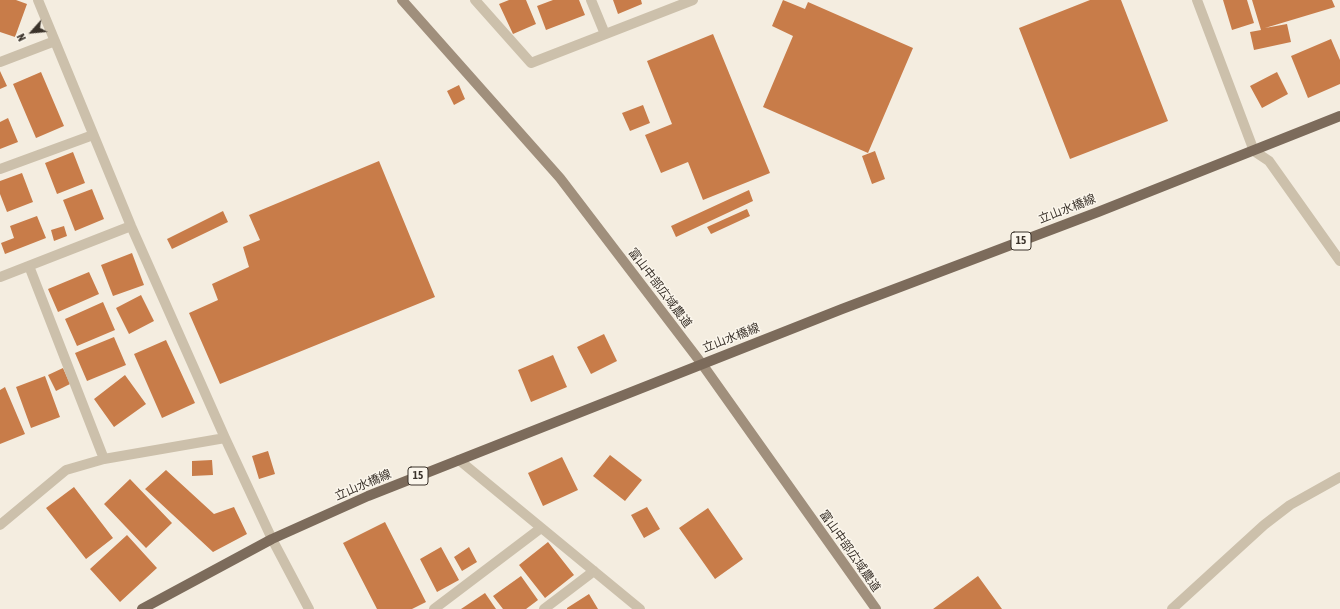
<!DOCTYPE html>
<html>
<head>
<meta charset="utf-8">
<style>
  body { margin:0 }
  #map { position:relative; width:1340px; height:609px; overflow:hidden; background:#f4ede0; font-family:"Asap Condensed",sans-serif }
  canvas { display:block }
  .north { position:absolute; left:12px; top:12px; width:40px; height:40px; -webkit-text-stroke:3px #fbf6ec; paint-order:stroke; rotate:243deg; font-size:11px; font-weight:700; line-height:16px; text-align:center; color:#3a322a }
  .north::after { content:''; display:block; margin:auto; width:14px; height:18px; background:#3a322a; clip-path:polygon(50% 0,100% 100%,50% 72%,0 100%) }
</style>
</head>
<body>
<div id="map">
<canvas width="1340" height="609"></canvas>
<div class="north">N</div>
</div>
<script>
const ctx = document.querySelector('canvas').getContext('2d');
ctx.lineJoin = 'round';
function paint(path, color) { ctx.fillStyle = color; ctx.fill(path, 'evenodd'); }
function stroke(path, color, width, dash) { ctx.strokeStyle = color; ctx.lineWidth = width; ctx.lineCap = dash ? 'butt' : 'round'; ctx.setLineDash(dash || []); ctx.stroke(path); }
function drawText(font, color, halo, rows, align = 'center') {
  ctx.font = font + ' "Asap Condensed","Noto Sans JP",sans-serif'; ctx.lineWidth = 3; ctx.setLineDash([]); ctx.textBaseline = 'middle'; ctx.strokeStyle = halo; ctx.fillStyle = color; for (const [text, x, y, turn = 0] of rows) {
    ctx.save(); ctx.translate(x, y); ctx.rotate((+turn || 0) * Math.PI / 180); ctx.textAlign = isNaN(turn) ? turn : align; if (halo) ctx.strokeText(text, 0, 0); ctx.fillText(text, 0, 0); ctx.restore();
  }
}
paint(new Path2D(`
  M0 0H16L27 4 15 37 0 32Z
  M509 0H526L536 24 513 34 499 4Z
  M553 0H579L585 15 546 30 537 6Z
  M613 0H641L642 4 618 14Z
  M783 0 805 9 808 2 913 48 868 153 763 107 793 36 772 26Z
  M1090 0H1121L1168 121 1070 159 1019 28Z
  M1223 0H1247L1254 23 1232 30Z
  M1252 0H1332L1335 7 1265 28 1287 24 1291 42 1254 50 1250 32 1261 30Z
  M713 34 770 173 703 200 688 162 661 173 645 135 672 124 647 61Z
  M1331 39 1340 60V84L1308 98 1291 56Z
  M0 71 7 86 0 89Z
  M41 72 64 126 36 138 13 84Z
  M1277 72 1288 94 1262 108 1250 86Z
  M459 85 465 99 454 105 447 91Z
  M643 105 650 123 630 131 622 113Z
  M8 118 18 142 0 149V122Z
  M875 151 885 179 872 184 862 156Z
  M73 152 85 183 57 194 45 163Z
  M379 161 435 297 220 384 189 313 218 300 212 284 249 267 243 247 260 240 249 215Z
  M22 173 33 202 7 212 0 194V181Z
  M92 189 104 219 75 231 63 200Z
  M749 190 753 201 676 237 671 226Z
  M747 209 750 216 711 234 707 227Z
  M223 211 228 222 172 249 167 239Z
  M37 216 46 238 5 254 1 243 14 238 10 226Z
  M64 226 67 236 54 241 51 230Z
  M132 253 144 285 113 296 101 265Z
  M89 272 99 294 58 312 48 289Z
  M141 295 154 321 129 334 116 308Z
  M103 302 115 330 77 346 65 319Z
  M604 334 617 361 591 374 577 347Z
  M114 337 126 365 87 381 75 353Z
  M166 340 195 403 162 418 134 354Z
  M553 355 567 387 531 402 518 370Z
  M63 368 70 384 56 391 48 375Z
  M125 375 146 404 114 427 94 399Z
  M45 376 60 417 31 428 16 387Z
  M5 387 25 434 0 444V390Z
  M268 451 275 474 259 479 252 456Z
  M610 455 642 480 625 501 593 476Z
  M562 457 578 490 543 506 528 473Z
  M212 460 213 475 192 476V461Z
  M166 470 214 514 234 507 247 534 213 552 145 489Z
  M130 479 172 523 146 548 104 504Z
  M74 487 113 538 86 559 46 508Z
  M647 507 660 529 644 538 631 515Z
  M708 508 743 559 715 579 679 528Z
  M385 522 426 602 412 609H377L343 543Z
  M127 535 157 568 120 602 90 569Z
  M548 542 574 575 545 598 519 565Z
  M441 547 459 580 437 592 420 559Z
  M469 547 477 562 462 571 454 557Z
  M521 576 538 600 526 609H503L493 596Z
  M978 576 1002 609H933Z
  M485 593 496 609H461Z
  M589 594 598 609H567V608Z`), '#c87c49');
stroke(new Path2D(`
  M38 0 131 226 225 438 272 539 309 609
  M475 0 531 63 693 0
  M591 0 605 34
  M1197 0 1254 151 1269 161 1340 261
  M0 62 55 41
  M0 169 93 135
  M29 266 104 459
  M0 277 131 226
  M459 460 640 609
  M0 525 66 470 104 459 225 438
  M434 609 541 528
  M544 609 594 571
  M1172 609 1264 525 1290 505 1340 477`), '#ccc0ab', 10);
stroke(new Path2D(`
  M402 0 560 178 702 364 876 609`), '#a08f7c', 10);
stroke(new Path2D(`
  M142 609 272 539 368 496 842 309 1098 212 1340 116`), '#7c6b5b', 10);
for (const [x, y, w] of [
  [1021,241,20],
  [418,476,20]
]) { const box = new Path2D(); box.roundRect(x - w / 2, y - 9, w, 18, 3); ctx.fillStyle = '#fbf6ec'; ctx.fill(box); stroke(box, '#3a322a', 1); }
drawText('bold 11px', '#3a322a', null, [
  ["15",1021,241],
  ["15",418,476]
]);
drawText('12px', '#3a322a', '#fbf6ec', [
  ["立山水橋線",1067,209,-21],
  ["富山中部広域農道",660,288,53],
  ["立山水橋線",731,338,-21],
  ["立山水橋線",363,485,-23],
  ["富山中部広域農道",850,551,55]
]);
</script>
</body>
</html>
